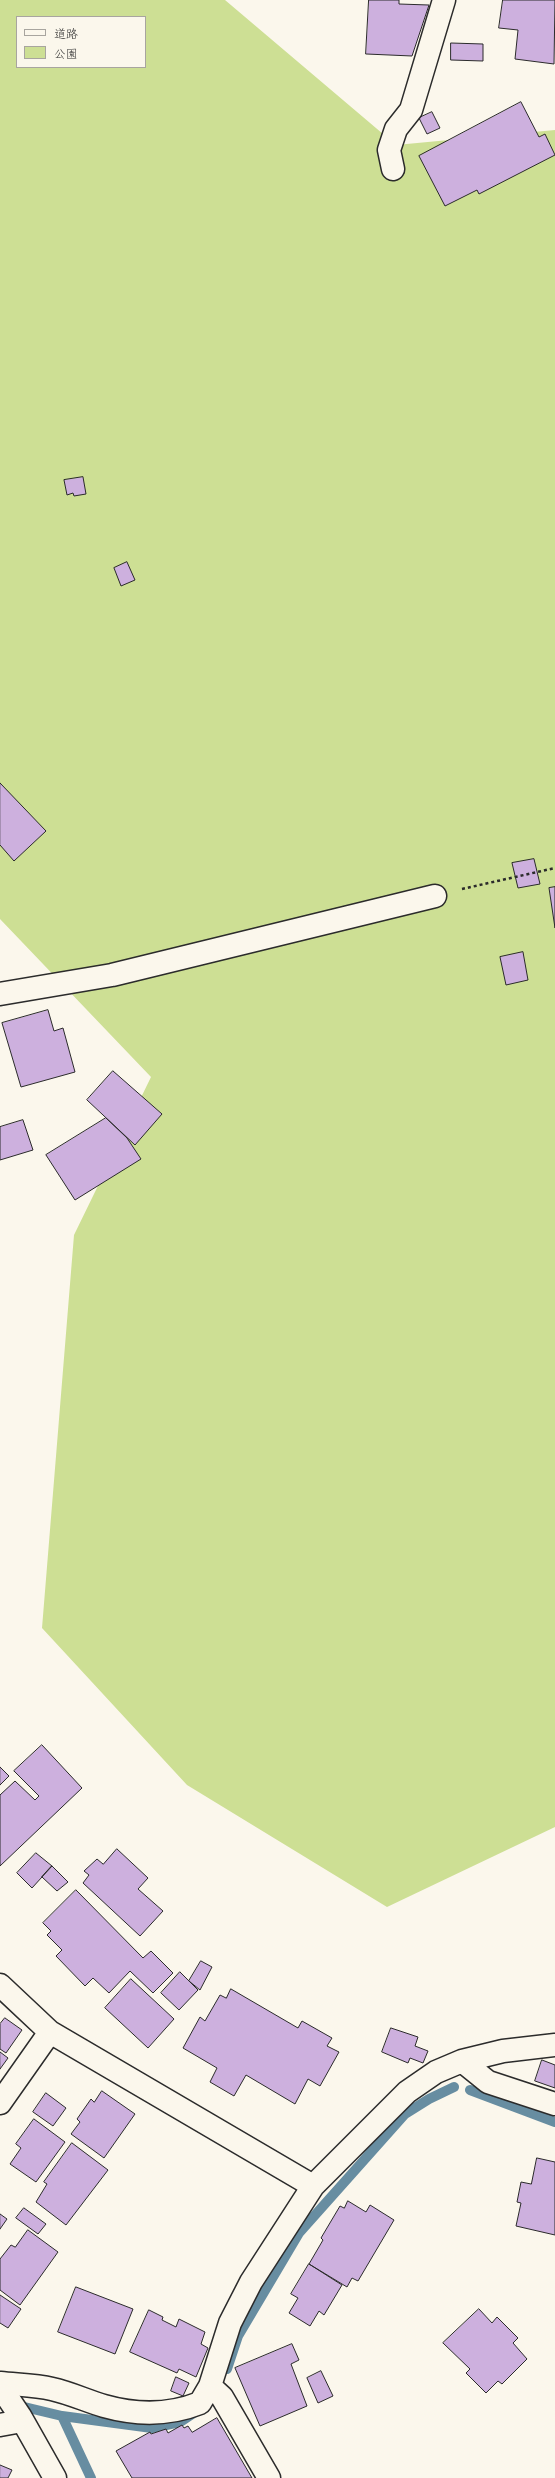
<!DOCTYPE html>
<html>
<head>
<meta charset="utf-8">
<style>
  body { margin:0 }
  #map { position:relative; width:555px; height:2478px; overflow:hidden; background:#fbf7ec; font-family:Mali,"Klee One",sans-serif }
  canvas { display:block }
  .legend { position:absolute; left:16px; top:16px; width:130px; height:52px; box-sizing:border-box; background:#fbf7ec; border:1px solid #a8a59f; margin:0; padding:5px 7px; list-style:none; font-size:12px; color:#2b2b2b }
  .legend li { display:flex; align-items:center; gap:8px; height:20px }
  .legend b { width:20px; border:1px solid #a8a59f }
</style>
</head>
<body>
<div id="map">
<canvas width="555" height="2478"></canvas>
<ul class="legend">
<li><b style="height:5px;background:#fbf7ec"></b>道路</li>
<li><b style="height:11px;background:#cddf94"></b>公園</li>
</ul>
</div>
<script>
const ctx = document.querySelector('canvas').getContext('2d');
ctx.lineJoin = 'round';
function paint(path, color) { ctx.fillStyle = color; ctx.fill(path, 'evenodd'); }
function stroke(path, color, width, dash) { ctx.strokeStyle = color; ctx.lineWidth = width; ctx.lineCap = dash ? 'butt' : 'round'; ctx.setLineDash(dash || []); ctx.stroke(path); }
paint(new Path2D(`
  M0 0H225L396 145 555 130V1827L387 1907 187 1785 42 1628 74 1235 151 1077 0 919ZM17 17H145V67H17Z`), '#cddf94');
stroke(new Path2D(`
  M470 2090 555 2122
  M227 2369 238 2336 299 2233 405 2114 429 2099 454 2087
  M16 2405 62 2416 91 2478
  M62 2416 152 2428 180 2422 195 2412`), '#678da1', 10);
const building = new Path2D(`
  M369 0H399V4L429 5 412 56 366 54Z
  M503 0H555L554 64 515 59 518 30 499 28Z
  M451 43 483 44V61L451 60Z
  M521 102 539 137 545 134 555 155 479 194 477 190 445 206 419 156Z
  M432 112 440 128 427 134 419 118Z
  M83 477 86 494 74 496 73 493 67 495 64 480Z
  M127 562 135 580 121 586 114 568Z
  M0 783 46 831 14 861 0 845Z
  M534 859 540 884 518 888 512 863Z
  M555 887V928L549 888Z
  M523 952 528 980 506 985 500 957Z
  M48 1010 54 1031 63 1028 75 1072 21 1087 2 1023Z
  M113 1071 162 1114 135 1145 87 1100Z
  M106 1118 127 1138 141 1159 75 1200 46 1155Z
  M23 1120 33 1150 0 1160V1127Z
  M42 1745 82 1788 0 1866V1795L15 1781 35 1800 39 1796 14 1771Z
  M0 1767 9 1776 0 1785Z
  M117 1849 148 1878 138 1889 163 1911 140 1936 83 1883 89 1875 84 1871 97 1859 103 1864Z
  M36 1853 52 1866 32 1888 17 1873Z
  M52 1866 68 1882 57 1891 42 1877Z
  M76 1890 143 1958 151 1951 173 1973 153 1993 130 1971 109 1993 93 1978 85 1986 56 1956 62 1950 47 1935 51 1931 43 1923Z
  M201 1961 212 1967 200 1990 189 1981Z
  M180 1972 198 1990 179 2010 161 1993Z
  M131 1979 174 2019 148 2048 105 2008Z
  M231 1989 298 2028 302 2021 332 2038 327 2046 339 2052 320 2086 308 2079 295 2104 246 2075 234 2096 210 2082 217 2068 183 2048 200 2017 205 2021 220 1995 226 1998Z
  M5 2018 22 2030 6 2053 0 2049V2024Z
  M391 2028 418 2037 415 2046 428 2051 423 2063 410 2058 408 2063 382 2052Z
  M0 2052 8 2058 0 2069Z
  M542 2060 555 2065V2088L535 2081Z
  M102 2091 135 2114 104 2158 71 2134 80 2122 77 2119 91 2099 94 2102Z
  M46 2093 66 2108 53 2126 33 2112Z
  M34 2119 65 2142 36 2182 10 2164 21 2148 16 2144Z
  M72 2143 108 2170 66 2225 36 2202 47 2184 44 2182Z
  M537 2158 555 2162V2235L516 2226 521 2203 517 2202 521 2182 531 2184Z
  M348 2201 366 2212 370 2205 394 2220 358 2281 352 2278 347 2287 309 2264 323 2240 321 2238 340 2206 344 2208Z
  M24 2208 46 2224 38 2234 16 2218Z
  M0 2214 7 2219 0 2229Z
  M28 2230 58 2252 20 2305 0 2290V2259L11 2245 15 2247Z
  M309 2264 342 2285 324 2315 319 2311 310 2326 289 2313 298 2298 291 2294Z
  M76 2287 133 2309 115 2354 58 2332Z
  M0 2295 21 2309 8 2328 0 2323Z
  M479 2309 492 2323 497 2317 518 2338 513 2343 527 2359 502 2384 498 2381 486 2393 466 2373 470 2369 443 2343Z
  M149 2310 163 2317 162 2320 176 2327 179 2319 205 2332 201 2344 208 2348 196 2377 179 2369 177 2373 130 2352Z
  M292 2344 299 2360 291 2364 307 2406 260 2426 235 2368Z
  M321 2371 333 2396 318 2403 307 2378Z
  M176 2377 189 2383 183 2396 171 2391Z
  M217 2418 252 2478H132L116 2451 150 2432 151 2434 166 2429 168 2433 182 2425 184 2428 188 2426 192 2432Z
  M0 2465 12 2470 8 2478H0Z`);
paint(building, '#cdb0de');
stroke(building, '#2b2b2b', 1);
const minor = new Path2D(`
  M393 169 389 150 396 129 411 110 444 0
  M0 994 112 975 435 896
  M0 1985 50 2032 313 2186
  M462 2061 488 2082 555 2104
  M0 2103 50 2032
  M0 2383C17 2385 35 2385 52 2389 70 2393 87 2401 104 2406 136 2415 170 2415 200 2403L210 2386 230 2323 251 2282 313 2186 407 2092 436 2072 462 2061 503 2051 555 2045
  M210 2386 222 2397 269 2478
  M0 2425 22 2421`);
const tertiary = new Path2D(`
  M0 2386 20 2416 55 2478`);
stroke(minor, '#2b2b2b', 25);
stroke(tertiary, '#2b2b2b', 25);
stroke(new Path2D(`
  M462 889 555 868`), '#2b2b2b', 2.5, [3, 3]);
stroke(minor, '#fbf7ec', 22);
stroke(tertiary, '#fbf7ec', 22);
</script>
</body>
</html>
